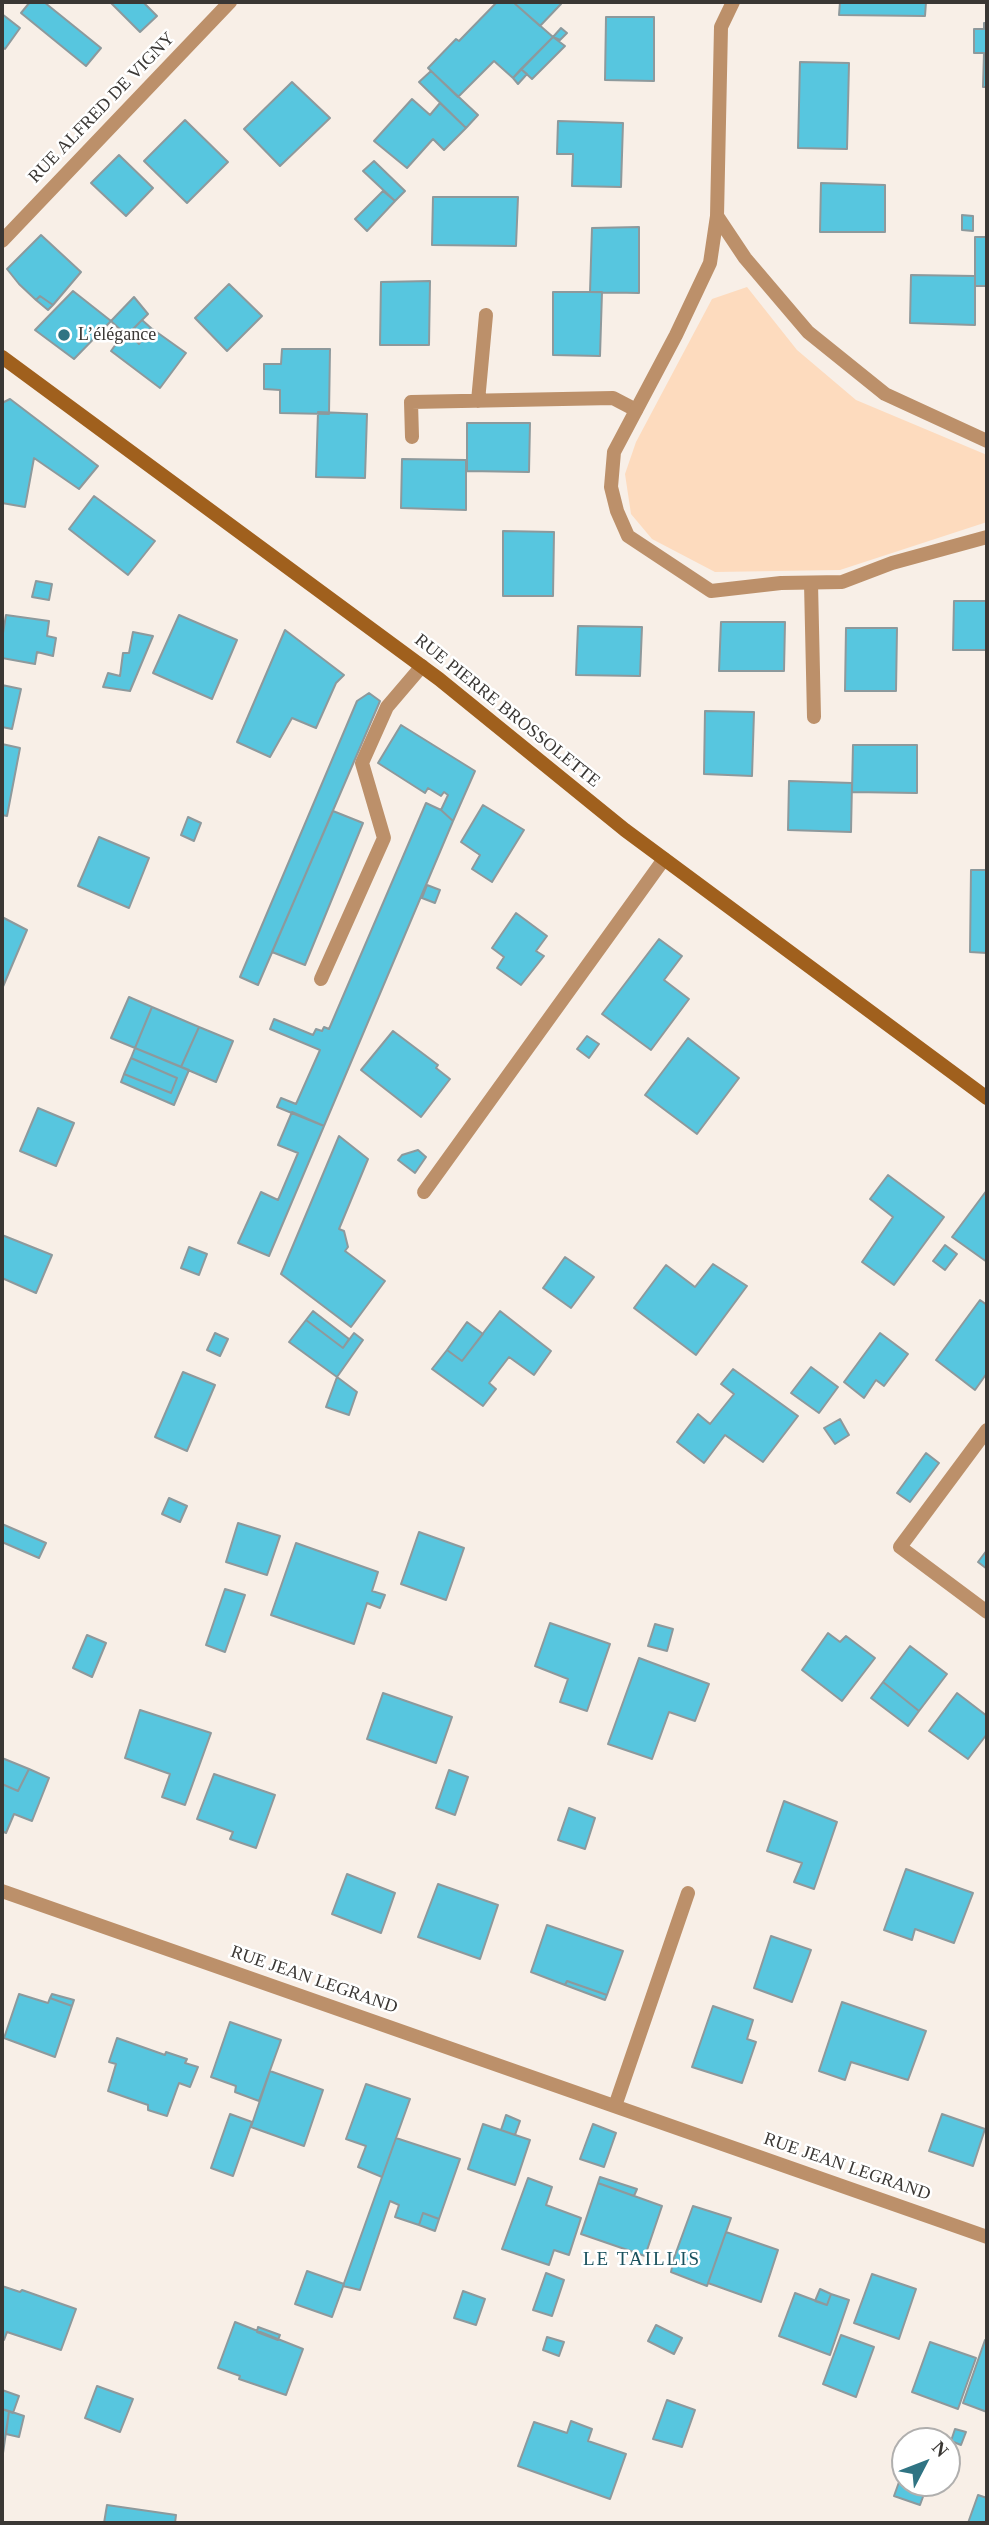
<!DOCTYPE html>
<html>
<head>
<meta charset="utf-8">
<style>
  body { margin:0 }
  #map { position:relative; width:989px; height:2525px; overflow:hidden; background:#f8efe7; font-family:"Times New Roman",serif }
  canvas { display:block }
  .frame { position:absolute; inset:0; border:4px solid #3a3734; pointer-events:none }
  .north { position:absolute; left:891px; top:2427px; width:70px; height:70px; box-sizing:border-box; background:#fff; border:2px solid #b0afae; border-radius:50%; rotate:48deg; font-size:19px; font-weight:700; line-height:28px; text-align:center; color:#3a3734 }
  .north::after { content:''; display:block; margin:auto; width:24px; height:32px; background:#307483; clip-path:polygon(50% 0,100% 100%,50% 72%,0 100%) }
</style>
</head>
<body>
<div id="map">
<canvas width="989" height="2525"></canvas>
<div class="frame"></div>
<div class="north">N</div>
</div>
<script>
const ctx = document.querySelector('canvas').getContext('2d');
ctx.lineJoin = 'round';
function paint(path, color) { ctx.fillStyle = color; ctx.fill(path, 'evenodd'); }
function stroke(path, color, width, dash) { ctx.strokeStyle = color; ctx.lineWidth = width; ctx.lineCap = dash ? 'butt' : 'round'; ctx.setLineDash(dash || []); ctx.stroke(path); }
function drawText(font, color, halo, rows, align = 'center') {
  ctx.font = font + ' "Times New Roman",serif'; ctx.lineWidth = 5; ctx.setLineDash([]); ctx.textBaseline = 'middle'; ctx.strokeStyle = halo; ctx.fillStyle = color; for (const [text, x, y, turn = 0] of rows) {
    ctx.save(); ctx.translate(x, y); ctx.rotate((+turn || 0) * Math.PI / 180); ctx.textAlign = isNaN(turn) ? turn : align; if (halo) ctx.strokeText(text, 0, 0); ctx.fillText(text, 0, 0); ctx.restore();
  }
}
paint(new Path2D(`
  M747 287 797 350 856 400 987 455V522L840 570 715 572 652 539 631 514 625 474 636 442 712 299Z`), '#fddbbe');
const building = new Path2D(`
  M30 2H44L101 48 86 66 21 13Z
  M110 2H143L157 16 140 32Z
  M497 2H513L553 37 513 78 494 61 458 97 428 68 456 39 459 41Z
  M513 2H559L561 4 540 26Z
  M840 2H926L925 16 839 15Z
  M2 14 20 28 5 49 2 47Z
  M606 17H654V81L605 80Z
  M984 23H987V87H983L984 53H974V29H984Z
  M561 28 567 33 560 40 553 37Z
  M553 37 565 46 532 79 521 69Z
  M800 62 849 63 847 149 798 148Z
  M521 69 527 74 518 84 513 78Z
  M431 71 478 115 466 128 419 82Z
  M292 82 330 118 280 166 244 129Z
  M412 99 430 115 440 103 466 128 444 150 433 139 407 168 374 141Z
  M185 120 228 162 187 203 144 161Z
  M558 121 623 123 621 187 572 186 573 154H557Z
  M119 155 153 188 126 216 91 183Z
  M374 161 405 191 395 201 363 171Z
  M821 183 885 185V232H820Z
  M383 191 395 201 367 231 355 219Z
  M433 197H518L516 246 432 245Z
  M962 215 973 216V231L962 230Z
  M639 227V293L590 292 592 228Z
  M41 235 81 272 53 305 40 296 36 300 19 284 7 269Z
  M975 237H987V286H975Z
  M911 275 975 276V325L910 323Z
  M430 281 429 345H380L381 282Z
  M229 284 262 316 227 351 195 318Z
  M73 291 111 321 74 359 35 330Z
  M553 292H602L600 356 553 355Z
  M40 296 53 305 48 310 36 300Z
  M134 297 148 314 129 333 139 344 151 328 186 353 160 388 111 351 124 333 111 321Z
  M142 320 151 328 139 344 129 333Z
  M282 349H330L329 414 280 413V390L264 389V364H281Z
  M10 399 98 466 79 489 34 458 25 507 2 503V403Z
  M318 412 367 414 365 478 316 477Z
  M467 423H530L529 472 467 471Z
  M402 459 466 460V510L401 508Z
  M94 496 155 541 128 575 69 529Z
  M503 531 554 532 553 596H503Z
  M36 581 52 584 49 600 32 597Z
  M954 601H987V650H953Z
  M6 615 49 621 47 636 56 638 53 656 37 652 35 664 2 658V639Z
  M179 615 237 640 212 699 153 673Z
  M721 622H785L784 671H719Z
  M578 626 642 627 640 676 576 675Z
  M846 628H897L896 691H845Z
  M285 630 344 675 336 683 316 728 292 718 270 757 237 742Z
  M133 632 153 636 130 691 103 687 108 673 120 676 123 653H129Z
  M2 685 21 689 12 729 2 727Z
  M369 693 380 701 258 985 240 977 357 701Z
  M705 711 754 712 752 776 704 774Z
  M401 725 475 771 453 821 441 810 448 795 444 792 441 796 428 788 425 793 378 763Z
  M2 744 20 748 7 816 2 815Z
  M853 745H917V793L852 792Z
  M789 781 852 783 851 832 788 830Z
  M426 803 441 810 453 821 324 1126 277 1107 281 1098 296 1104 320 1050 270 1029 274 1019 313 1035 316 1029 322 1031 324 1027 329 1029Z
  M483 805 524 830 492 882 472 869 480 855 461 842Z
  M333 811 363 823 305 965 272 952Z
  M188 817 201 823 194 841 181 835Z
  M99 837 149 858 129 908 78 886Z
  M971 870H987V953L970 952Z
  M427 885 440 890 435 903 422 898Z
  M516 913 547 936 536 951 544 956 521 985 497 968 504 957 492 948Z
  M2 917 27 930 2 989Z
  M659 939 682 956 664 980 689 999 651 1050 602 1014Z
  M129 997 152 1007 135 1048 111 1038Z
  M152 1007 199 1027 181 1067 135 1048Z
  M199 1027 233 1041 216 1082 181 1067Z
  M393 1031 438 1065 436 1068 450 1079 421 1117 361 1070Z
  M587 1036 599 1044 589 1058 577 1049Z
  M688 1038 739 1078 697 1134 645 1095Z
  M135 1048 189 1070 174 1105 121 1082 124 1074 171 1093 177 1078 131 1058Z
  M131 1058 177 1078 171 1093 124 1074Z
  M38 1108 74 1123 56 1166 20 1151Z
  M292 1112 324 1126 269 1256 238 1243 261 1192 278 1200 298 1153 278 1145Z
  M339 1136 368 1159 339 1229 344 1231 348 1247 345 1251 385 1281 351 1327 281 1274Z
  M418 1150 426 1157 415 1173 398 1160 402 1155Z
  M888 1175 944 1217 894 1285 862 1262 893 1217 870 1199Z
  M987 1190V1262L952 1237Z
  M2 1235 52 1255 36 1293 2 1278Z
  M945 1245 957 1254 945 1270 933 1261Z
  M189 1247 207 1254 199 1275 181 1268Z
  M565 1257 594 1277 571 1308 543 1288Z
  M713 1264 747 1286 696 1355 634 1308 666 1265 695 1287Z
  M980 1300 987 1305V1373L975 1390 936 1360Z
  M313 1311 349 1339 343 1348 306 1320Z
  M500 1311 551 1351 534 1375 509 1357 489 1383 496 1389 483 1406 432 1369 447 1350 462 1361Z
  M306 1320 343 1348 354 1333 363 1340 337 1377 289 1342Z
  M467 1322 483 1334 462 1361 447 1350Z
  M215 1333 228 1339 220 1356 207 1350Z
  M880 1333 908 1354 884 1386 876 1380 864 1398 844 1382Z
  M811 1367 838 1387 819 1413 791 1393Z
  M733 1369 798 1416 763 1462 725 1435 704 1463 677 1442 698 1414 710 1424 734 1394 721 1384Z
  M183 1372 215 1385 187 1451 155 1437Z
  M337 1377 357 1392 349 1415 326 1407Z
  M840 1419 849 1435 835 1444 824 1428Z
  M926 1453 939 1463 910 1502 897 1493Z
  M169 1498 187 1506 180 1522 162 1514Z
  M238 1523 280 1536 267 1575 226 1562Z
  M2 1524 46 1543 39 1558 2 1542Z
  M419 1532 464 1548 446 1600 401 1584Z
  M296 1543 378 1572 372 1591 385 1595 380 1608 367 1603 354 1644 271 1615Z
  M987 1550V1569L978 1562Z
  M225 1589 245 1595 225 1652 206 1645Z
  M550 1623 610 1644 587 1711 560 1702 568 1679 535 1666Z
  M655 1624 673 1629 667 1651 648 1646Z
  M828 1633 840 1642 846 1636 875 1658 842 1701 802 1670Z
  M87 1635 106 1643 92 1677 73 1668Z
  M910 1646 947 1674 919 1711 883 1682Z
  M639 1658 709 1684 695 1721 669 1712 652 1759 608 1744Z
  M883 1682 919 1711 908 1726 871 1698Z
  M383 1693 452 1717 436 1763 367 1739Z
  M957 1693 987 1716V1734L968 1759 929 1731Z
  M140 1710 211 1733 185 1805 162 1797 170 1774 125 1758Z
  M2 1758 29 1769 18 1791 2 1784Z
  M29 1769 49 1778 32 1821 14 1814 6 1833 2 1831V1784L18 1791Z
  M449 1770 468 1777 455 1815 436 1808Z
  M214 1774 275 1795 256 1848 230 1839 233 1832 197 1819Z
  M784 1801 837 1822 814 1889 794 1882 802 1863 767 1851Z
  M569 1808 595 1818 585 1849 558 1840Z
  M906 1869 973 1893 954 1943 915 1929 912 1940 884 1930Z
  M347 1874 395 1893 381 1933 332 1914Z
  M438 1884 498 1905 480 1959 418 1937Z
  M547 1925 623 1951 607 1995 567 1981 565 1985 531 1972Z
  M771 1936 811 1950 792 2002 754 1988Z
  M567 1981 607 1995 605 2000 565 1985Z
  M19 1994 48 2003 50 1998 72 2006 55 2057 4 2038Z
  M52 1994 74 2000 72 2006 50 1998Z
  M842 2002 926 2031 908 2080 851 2062 845 2080 819 2071Z
  M713 2006 753 2020 747 2039 756 2042 742 2083 692 2067Z
  M230 2022 281 2040 259 2101 235 2092 236 2086 211 2077Z
  M117 2038 165 2055 166 2052 187 2059 185 2063 198 2067 190 2087 179 2083 167 2116 148 2110V2105L108 2091 116 2064 109 2062Z
  M270 2071 323 2090 304 2146 251 2127Z
  M366 2084 410 2099 382 2177 358 2167 366 2146 346 2139Z
  M230 2114 252 2122 233 2176 211 2168Z
  M942 2114 985 2129 973 2166 929 2151Z
  M506 2115 520 2121 515 2135 501 2130Z
  M483 2124 530 2140 515 2185 468 2169Z
  M593 2124 616 2133 604 2167 580 2159Z
  M396 2138 460 2159 439 2219 423 2213 419 2225 395 2217 399 2205 390 2201 360 2290 343 2286Z
  M600 2177 637 2189 634 2196 598 2183Z
  M528 2178 552 2187 546 2205 581 2218 569 2255 554 2250 549 2265 502 2249Z
  M598 2183 662 2206 645 2256 581 2234Z
  M693 2206 731 2218 707 2286 671 2272 674 2258Z
  M423 2213 439 2219 435 2231 419 2225Z
  M726 2232 778 2250 761 2302 708 2283Z
  M307 2271 344 2284 332 2317 295 2304Z
  M546 2273 564 2280 552 2316 533 2310Z
  M872 2274 916 2289 899 2339 854 2323Z
  M2 2286 20 2292 22 2290 76 2309 61 2350 7 2332 4 2340H2Z
  M820 2289 831 2294 827 2305 815 2301Z
  M463 2291 485 2299 476 2325 454 2318Z
  M795 2293 827 2305 831 2294 849 2300 830 2355 779 2336Z
  M235 2322 303 2349 286 2395 239 2379 240 2376 218 2368Z
  M656 2325 682 2338 674 2354 648 2341Z
  M258 2327 280 2335 278 2340 257 2332Z
  M841 2335 874 2347 856 2397 823 2384Z
  M547 2337 564 2342 559 2356 543 2350Z
  M985 2340 987 2341V2412L963 2403Z
  M930 2342 976 2358 958 2409 912 2392Z
  M97 2386 133 2399 120 2432 85 2418Z
  M2 2390 19 2396 13 2413 2 2409Z
  M667 2400 695 2410 682 2447 653 2439Z
  M2 2409 9 2411 2 2460Z
  M9 2411 24 2416 19 2437 6 2434Z
  M571 2421 592 2429 588 2441 626 2454 610 2499 518 2466 534 2422 567 2433Z
  M955 2429 966 2432 961 2445 951 2441Z
  M903 2471 905 2483H928L920 2505 894 2496Z
  M978 2495 987 2498V2523H968Z
  M107 2505 176 2515 175 2523H104Z`);
paint(building, '#57c6df');
stroke(building, '#8d999c', 2);
stroke(new Path2D(`
  M478 401 486 315
  M412 437 411 402 613 398 636 410
  M811 583 814 717
  M321 979 384 838 362 763 387 707 422 666
  M424 1192 664 859`), '#bc906a', 14);
stroke(new Path2D(`
  M733 2 721 27 717 216 745 258 808 332 885 394 987 441
  M717 216 710 263 676 335 614 452 611 487 617 511 628 536 711 591 781 583 842 582 892 563 987 537
  M2 241 230 2
  M987 1430 900 1547 987 1612
  M2 1891 987 2237
  M615 2106 688 1893`), '#bc906a', 14);
stroke(new Path2D(`
  M2 357 439 679 625 830 987 1098`), '#a0601d', 14);
for (const [x, y, r, color] of [
  [64,335,7,"#307483"]
]) { const dot = new Path2D(); dot.arc(x, y, r, 0, 2 * Math.PI); ctx.fillStyle = color; ctx.fill(dot); stroke(dot, '#fff', 2.5); }
drawText('18px', '#3a3734', '#fff', [
  ["RUE ALFRED DE VIGNY",102,108,-46],
  ["RUE PIERRE BROSSOLETTE",507,711,39],
  ["RUE JEAN LEGRAND",314,1980,19],
  ["RUE JEAN LEGRAND",847,2167,19]
]);
drawText('18px', '#3a3734', '#fff', [
  ["L’élégance",78,335]
], 'left');
ctx.letterSpacing = '2px';
drawText('19px', '#19515d', '#fff', [
  ["LE TAILLIS",642,2260]
]);
ctx.letterSpacing = '0px';
</script>
</body>
</html>
